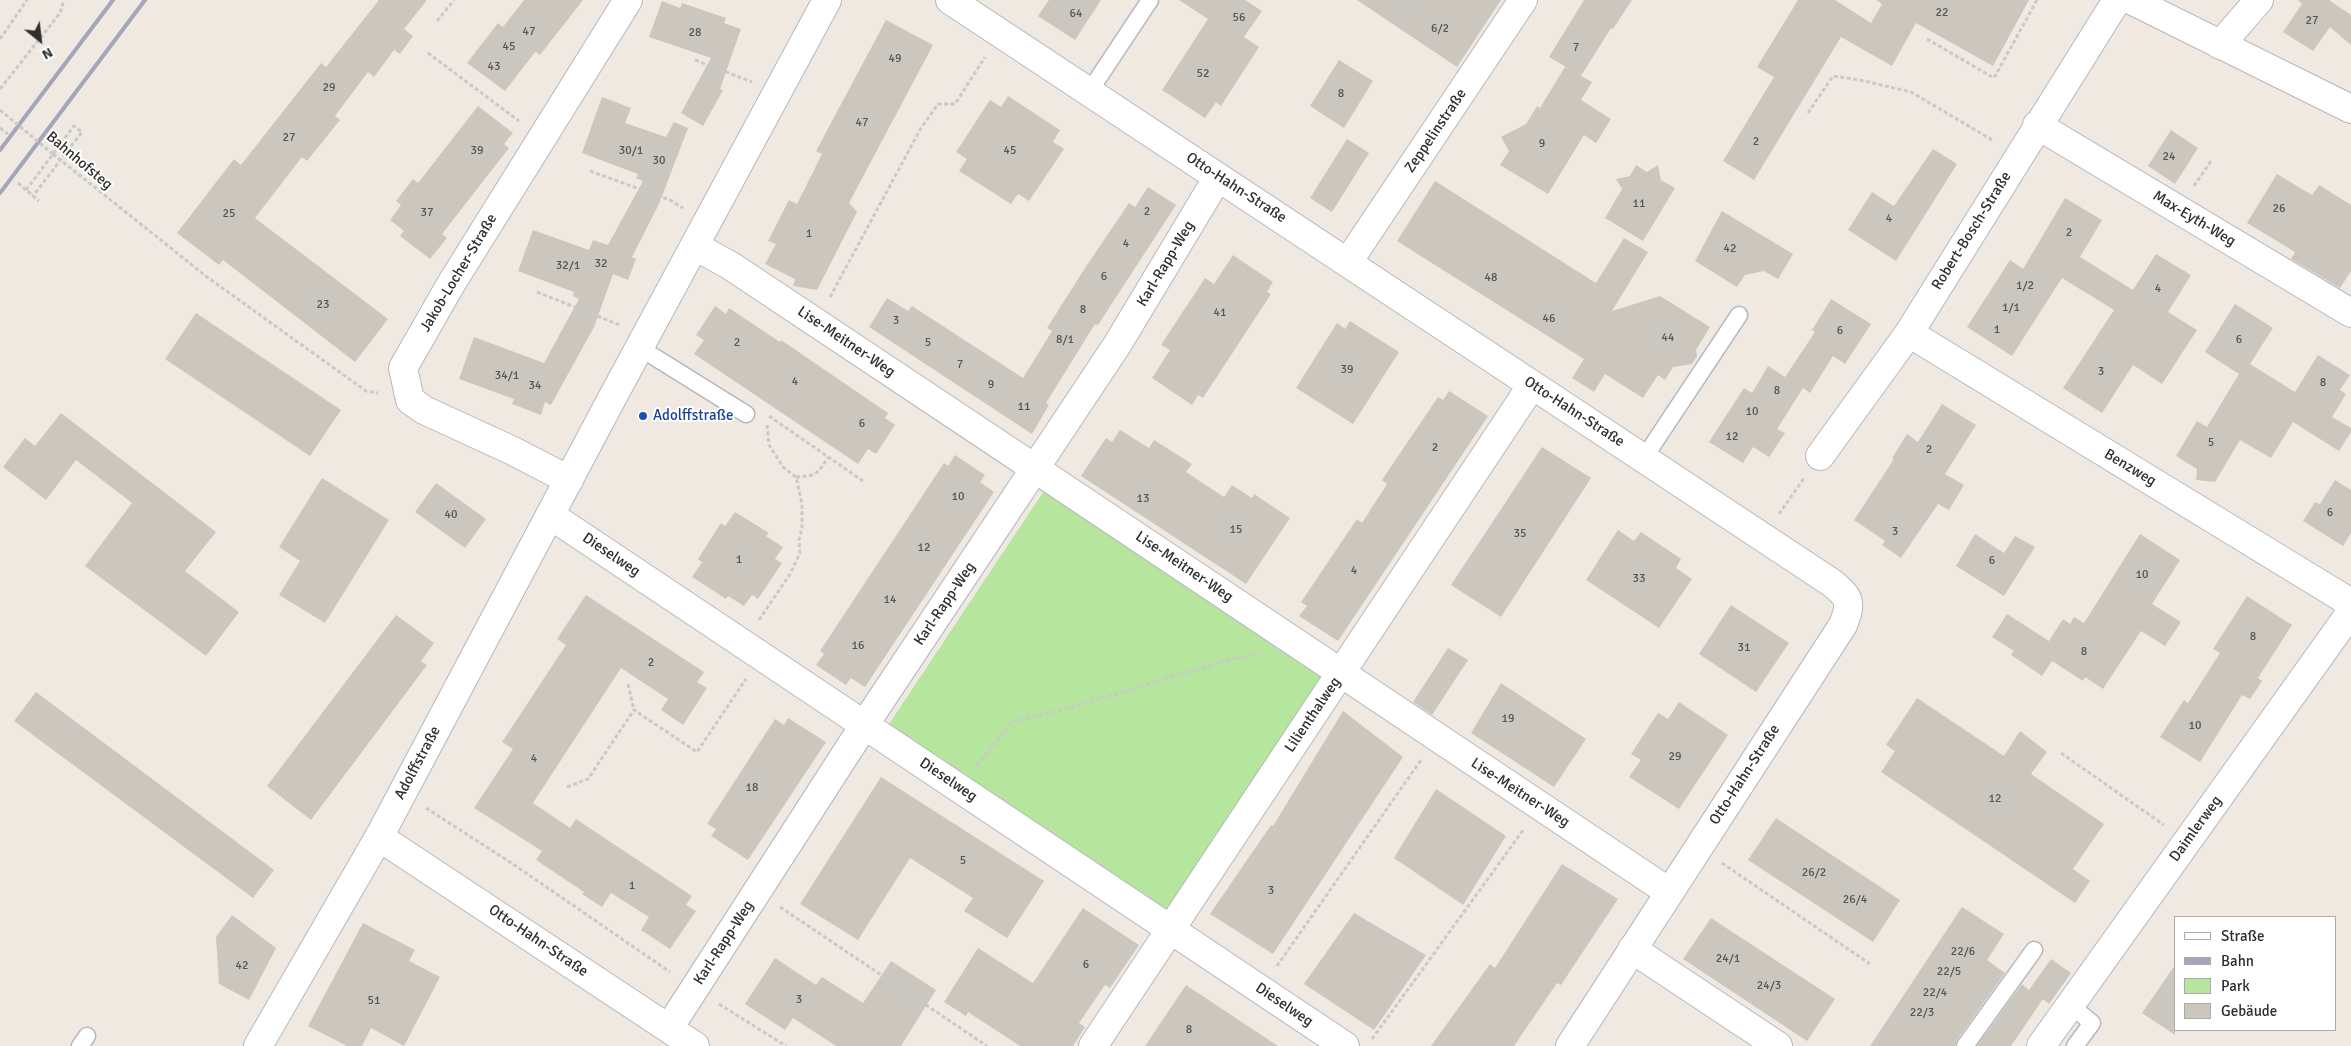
<!DOCTYPE html>
<html>
<head>
<meta charset="utf-8">
<style>
  body { margin:0 }
  #map { position:relative; width:2351px; height:1046px; overflow:hidden; background:#efe9e1; font-family:Signika,sans-serif }
  canvas { display:block }
  .legend { position:absolute; left:2174px; top:916px; width:162px; height:115px; box-sizing:border-box; background:#fff; border:1px solid #ababab; margin:0; padding:6px 9px; list-style:none; font-size:15px; color:#2e2e2e }
  .legend li { display:flex; align-items:center; gap:10px; height:25px }
  .legend b { width:25px; border:1px solid #ababab }
  .north { position:absolute; left:15px; top:15px; width:50px; height:50px; -webkit-text-stroke:4px #fff; paint-order:stroke; rotate:151deg; font-size:14px; font-weight:700; line-height:20px; text-align:center; color:#2e2e2e }
  .north::after { content:''; display:block; margin:auto; width:18px; height:22px; background:#2e2e2e; clip-path:polygon(50% 0,100% 100%,50% 72%,0 100%) }
</style>
</head>
<body>
<div id="map">
<canvas width="2351" height="1046"></canvas>
<ul class="legend">
<li><b style="height:6px;background:#fff"></b>Straße</li>
<li><b style="height:6px;background:#a3a6b8"></b>Bahn</li>
<li><b style="height:14px;background:#b6e59e"></b>Park</li>
<li><b style="height:14px;background:#cbc7bf"></b>Gebäude</li>
</ul>
<div class="north">N</div>
</div>
<script>
const ctx = document.querySelector('canvas').getContext('2d');
ctx.lineJoin = 'round';
function paint(path, color) { ctx.fillStyle = color; ctx.fill(path, 'evenodd'); }
function stroke(path, color, width, dash) { ctx.strokeStyle = color; ctx.lineWidth = width; ctx.lineCap = dash ? 'butt' : 'round'; ctx.setLineDash(dash || []); ctx.stroke(path); }
function drawText(font, color, halo, rows, align = 'center') {
  ctx.font = font + ' Signika,sans-serif'; ctx.lineWidth = 4; ctx.setLineDash([]); ctx.textBaseline = 'middle'; ctx.strokeStyle = halo; ctx.fillStyle = color; for (const [text, x, y, turn = 0] of rows) {
    ctx.save(); ctx.translate(x, y); ctx.rotate((+turn || 0) * Math.PI / 180); ctx.textAlign = isNaN(turn) ? turn : align; if (halo) ctx.strokeText(text, 0, 0); ctx.fillText(text, 0, 0); ctx.restore();
  }
}
paint(new Path2D(`
  M1044 491 1322 676 1166 910 889 724Z`), '#b6e59e');
paint(new Path2D(`
  M379 0H427L404 29 413 36 400 54 394 50 374 77 368 72 335 116 340 120 307 161 302 157 255 218 388 319 355 362 223 260 219 265 177 233 234 159 241 165 321 63 326 67Z
  M524 0H583L540 55 535 52 505 91 467 63 498 23 503 27Z
  M1049 0H1101L1075 40 1038 16Z
  M1179 0H1245L1262 11 1244 37 1259 47 1221 106 1216 102 1205 118 1162 90 1208 19Z
  M1357 0H1501L1457 67Z
  M1584 0H1632L1613 29 1611 28 1581 76 1592 82 1581 100 1611 119 1596 143 1584 135 1548 194 1500 165 1509 151 1501 137 1526 124 1537 106 1540 108 1565 67 1571 70 1549 57Z
  M1798 0H1835L1871 23 1882 4 1876 0H2029L1993 66 1916 23 1892 66 1841 37 1754 180 1723 161 1774 77 1757 67Z
  M2298 0H2329L2351 15V45L2330 27 2313 51 2283 32 2302 4Z
  M662 1 680 8 682 3 726 18 724 23 741 29 720 89 723 90 703 126 681 113 711 58 649 37Z
  M886 20 933 45 849 203 857 212 817 290 793 286 795 279 765 264 776 244 768 241 789 200 797 204 822 154 816 151Z
  M1339 60 1373 81 1344 128 1310 106Z
  M1008 96 1060 130 1053 142 1064 149 1029 201 1018 194 1011 204 959 171 967 159 956 152 990 100 1001 107Z
  M602 97 631 108 625 123 666 137 674 122 688 128 659 204 632 257 636 259 628 280 613 274 594 327 551 405 545 402 541 415 512 404 514 399 459 379 474 337 544 363 579 299 573 296 574 292 518 271 533 230 589 250 593 240 608 245 643 181 636 178 638 174 582 153Z
  M478 106 513 133 504 144 509 148 442 234 447 238 430 259 400 236 404 231 390 220 401 205 396 201 413 179 418 183Z
  M2171 130 2198 148 2175 184 2148 166Z
  M1347 139 1369 153 1332 212 1310 198Z
  M1933 149 1957 164 1896 261 1848 230 1872 192 1894 206Z
  M1636 165 1647 172 1658 165 1661 180 1675 188 1643 241 1605 218 1622 189 1616 179 1630 176Z
  M2277 174 2312 195 2319 185 2351 205V271L2340 288 2291 259 2295 252 2247 223Z
  M1435 181 1596 283 1624 238 1648 252 1612 311 1660 296 1710 327 1696 350 1697 356 1692 364 1673 367 1665 380 1658 375 1643 398 1605 374 1594 392 1572 378 1584 359 1397 241Z
  M1148 187 1176 205 1098 325 1095 324 1046 403 1049 405 1032 434 869 327 887 298 908 311 912 306 1023 378 1052 331 1047 328 1085 268 1129 203 1135 207Z
  M2065 198 2102 220 2080 257 2133 290 2156 254 2191 275 2168 312 2197 330 2162 384 2133 365 2102 413 2063 388 2114 310 2062 278 2012 356 1967 327 2010 260 2023 269Z
  M1722 211 1793 254 1778 279 1764 271 1745 275 1737 287 1695 261Z
  M1233 255 1273 282 1267 292 1271 294 1203 398 1198 395 1192 405 1152 378 1170 350 1161 345 1205 278 1214 284Z
  M1831 299 1871 324 1845 364 1833 356 1810 393 1803 388 1777 429 1785 433 1769 457 1753 447 1743 463 1709 442 1744 388 1752 393 1768 366 1785 377 1815 332 1812 330Z
  M2235 304 2273 328 2250 364 2295 392 2318 355 2350 375 2340 390 2346 394 2332 417 2351 428V432L2339 451 2293 422 2271 458 2240 440 2215 482 2196 480 2197 469 2176 456 2197 421 2207 427 2239 374 2205 352Z
  M715 306 726 314 729 308 780 342 781 340 888 413 885 418 895 425 876 454 868 449 858 464 694 354 704 340 696 335Z
  M196 313 341 410 310 456 165 359Z
  M1350 321 1399 352 1353 424 1296 388 1337 323 1345 329Z
  M1449 391 1488 416 1338 641 1299 616 1307 606 1301 602 1357 519 1362 523 1387 484 1382 480 1438 397 1443 400Z
  M1942 404 1976 425 1945 474 1964 485 1949 510 1938 504 1901 558 1882 545 1885 541 1854 520 1894 459 1892 458 1907 434 1918 442Z
  M61 413 216 532 185 571 239 612 206 656 85 566 132 503 76 460 46 500 3 467 25 438 35 446Z
  M1120 430 1149 448 1154 440 1192 464 1186 472 1224 497 1232 485 1252 498 1254 494 1290 518 1246 584 1081 476 1106 438 1112 442Z
  M1542 447 1591 478 1501 617 1451 585Z
  M955 455 985 475 980 482 994 492 865 687 851 678 846 685 816 665 824 654 820 651 944 463 948 466Z
  M322 478 389 520 325 623 279 595 300 561 279 547Z
  M2335 480 2351 490V533L2343 546 2303 521 2315 502 2320 504Z
  M436 483 486 519 465 548 415 512Z
  M735 512 769 533 766 536 783 547 775 559 782 563 758 599 752 595 744 606 728 596 726 599 692 577 702 562 698 559 721 523 725 526Z
  M1618 530 1634 541 1641 532 1681 559 1676 568 1692 579 1659 628 1586 580Z
  M1975 534 2004 553 2015 536 2035 547 2004 596 1956 566Z
  M2140 534 2180 560 2152 604 2181 622 2165 646 2141 631 2103 689 2085 677 2083 681 2052 661 2042 676 2011 655 2014 651 1992 637 2007 614 2049 641 2063 619 2070 624 2074 617 2084 623Z
  M586 595 704 672 697 682 707 688 683 725 661 710 668 699 621 668 533 803 570 828 576 819 692 896 686 905 696 911 670 949 641 930 649 917 611 893 602 907 582 894 584 892 536 860 542 851 474 808 513 749 502 742 566 645 557 639Z
  M2247 596 2292 625 2258 678 2262 681 2250 699 2242 695 2200 762 2160 737 2184 700 2188 703 2220 653 2213 649Z
  M1731 605 1789 643 1756 692 1699 654Z
  M396 615 434 643 421 661 427 665 311 820 267 786Z
  M1448 648 1468 660 1432 715 1413 702Z
  M1501 683 1586 739 1554 787 1471 733Z
  M36 692 274 870 253 898 14 721Z
  M1917 698 2004 756 2020 731 2047 752 2031 774 2104 824 2073 869 2090 881 2075 903 1881 772 1895 751 1886 745Z
  M1679 702 1728 735 1679 809 1629 777 1641 760 1631 754 1658 713 1668 719Z
  M1343 711 1403 757 1273 954 1210 914 1271 825 1273 826Z
  M788 718 826 742 748 860 711 836 716 829 707 824 775 719 784 725Z
  M881 777 1044 881 1007 938 964 911 973 898 910 858 858 940 800 904Z
  M1436 789 1506 836 1463 905 1394 858Z
  M1776 818 1900 900 1873 942 1748 860Z
  M1562 864 1618 899 1561 985 1557 983 1514 1046H1431L1490 964 1495 968Z
  M1962 907 2004 934 1987 960 2005 973 1957 1040 1955 1046H1870Z
  M1083 908 1139 945 1110 988 1105 985 1079 1023 1085 1027 1073 1046H1020L968 1012 966 1016 944 1002 978 948 1033 983Z
  M1354 913 1426 955 1374 1030 1304 984Z
  M232 915 276 948 249 1000 219 984 216 937Z
  M1711 918 1835 999 1807 1041 1683 959Z
  M363 923 415 950 409 961 440 977 404 1046 371 1028 362 1046H347L308 1026Z
  M775 958 816 985 822 977 863 1003 891 961 936 990 901 1046H836L793 1018 785 1030 745 1004Z
  M2051 959 2071 973 2049 1004 2043 999 2011 1046H1977L2022 984 2029 990Z
  M2175 965V1035L2142 1013Z
  M1186 985 1278 1046H1145Z`), '#cbc7bf');
const service = new Path2D(`
  M1089 92 1150 0
  M640 348 746 414
  M1644 458 1739 315
  M2070 1005 2092 1023 2075 1046
  M80 1046 87 1036
  M1965 1046 2034 950`);
const minor = new Path2D(`
  M950 0 1832 583C1850 598 1852 602 1843 625L1570 1046
  M2220 45 2259 0
  M2037 125 2351 313
  M695 246 731 266C1044 474 1356 683 1669 892
  M1348 262 1523 0
  M1909 333 2351 603
  M1820 456 1909 333 2117 0
  M569 480 513 451 424 410 410 400 403 368 451 284 628 0
  M550 515 1345 1046
  M379 837 695 1046
  M1632 949 1778 1046
  M669 1028 865 724 1117 345 1218 177
  M1093 1046 1532 385
  M2041 1046 2351 612`);
const tertiary = new Path2D(`
  M2131 0 2351 109
  M258 1046 379 837 610 402 827 0`);
stroke(service, '#b4b7c1', 19);
stroke(minor, '#b4b7c1', 30);
stroke(tertiary, '#b4b7c1', 30);
stroke(new Path2D(`
  M437 21 454 0
  M1400 23 1416 0
  M0 39 27 0
  M1927 39 1994 78 2037 0
  M428 53 519 121
  M695 60 752 82
  M0 89 60 13 64 0
  M1808 113 1833 76 1860 80 1911 92 1994 141
  M0 128 8 134
  M53 154 207 277 366 391 378 393
  M590 171 670 200 683 208
  M18 183 39 201
  M2194 186 2211 161
  M26 190 74 126 82 132 33 196
  M537 292 620 325
  M830 297 921 128 938 104H955L985 57
  M769 416 863 481
  M796 477C816 476 818 474 828 457
  M1779 514 1804 478
  M759 620 790 574 800 553 799 540 802 528V504L796 477 783 467 769 445 767 424
  M628 684 634 710
  M2061 753 2164 825
  M977 766 1012 722 1069 708 1221 662 1260 653
  M567 787 588 779 634 710 697 752 746 679
  M426 808 513 864 670 972
  M1722 863 1870 964
  M780 907 987 1046
  M1277 966 1421 760
  M719 1004 786 1046
  M1372 1039 1524 829`), '#c9c9c9', 3, [4, 2.5]);
stroke(service, '#fff', 16);
stroke(minor, '#fff', 28);
stroke(tertiary, '#fff', 28);
stroke(new Path2D(`
  M0 150 113 0
  M0 193 145 0`), '#a3a6b8', 4);
stroke(new Path2D(`
  M0 110 53 154`), '#c9c9c9', 3, [4, 2.5]);
for (const [x, y, r, color] of [
  [643,416,5,"#1a4fb4"]
]) { const dot = new Path2D(); dot.arc(x, y, r, 0, 2 * Math.PI); ctx.fillStyle = color; ctx.fill(dot); stroke(dot, '#fff', 2); }
drawText('12px', '#555452', null, [
  ["22",1942,13],
  ["64",1076,14],
  ["56",1239,18],
  ["27",2312,21],
  ["6/2",1440,29],
  ["47",529,32],
  ["28",695,33],
  ["45",509,47],
  ["7",1576,48],
  ["49",895,59],
  ["43",494,67],
  ["52",1203,74],
  ["29",329,88],
  ["8",1341,94],
  ["47",862,123],
  ["27",289,138],
  ["2",1756,142],
  ["9",1542,144],
  ["39",477,151],
  ["30/1",631,151],
  ["45",1010,151],
  ["24",2169,157],
  ["30",659,161],
  ["11",1639,204],
  ["26",2279,209],
  ["2",1147,212],
  ["37",427,213],
  ["25",229,214],
  ["4",1889,219],
  ["2",2069,233],
  ["1",809,234],
  ["4",1126,244],
  ["42",1730,249],
  ["32",601,264],
  ["32/1",568,266],
  ["6",1104,277],
  ["48",1491,278],
  ["1/2",2025,286],
  ["4",2158,289],
  ["23",323,305],
  ["1/1",2011,308],
  ["8",1083,310],
  ["41",1220,313],
  ["46",1549,319],
  ["3",896,321],
  ["1",1997,330],
  ["6",1840,331],
  ["44",1668,338],
  ["8/1",1065,340],
  ["6",2239,340],
  ["2",737,343],
  ["5",928,343],
  ["7",960,365],
  ["39",1347,370],
  ["3",2101,372],
  ["34/1",507,376],
  ["4",795,382],
  ["8",2323,383],
  ["9",991,385],
  ["34",535,386],
  ["8",1777,391],
  ["11",1024,407],
  ["10",1752,412],
  ["6",862,424],
  ["12",1732,437],
  ["5",2211,443],
  ["2",1435,448],
  ["2",1929,450],
  ["10",958,497],
  ["13",1143,499],
  ["6",2330,513],
  ["40",451,515],
  ["15",1236,530],
  ["3",1895,532],
  ["35",1520,534],
  ["12",924,548],
  ["1",739,560],
  ["6",1992,561],
  ["4",1354,571],
  ["10",2142,575],
  ["33",1639,579],
  ["14",890,600],
  ["8",2253,637],
  ["16",858,646],
  ["31",1744,648],
  ["8",2084,652],
  ["2",651,663],
  ["19",1508,719],
  ["10",2195,726],
  ["29",1675,757],
  ["4",534,759],
  ["18",752,788],
  ["12",1995,799],
  ["5",963,861],
  ["26/2",1814,873],
  ["1",632,886],
  ["3",1271,891],
  ["26/4",1855,900],
  ["22/6",1963,952],
  ["24/1",1728,959],
  ["6",1086,965],
  ["42",242,966],
  ["22/5",1949,972],
  ["24/3",1769,986],
  ["22/4",1935,993],
  ["3",799,1000],
  ["51",374,1001],
  ["22/3",1922,1013],
  ["8",1189,1030]
]);
drawText('15px', '#2e2e2e', '#fff', [
  ["Zeppelinstraße",1436,131,-56],
  ["Bahnhofsteg",79,161,40],
  ["Otto-Hahn-Straße",1236,188,33],
  ["Max-Eyth-Weg",2194,219,31],
  ["Robert-Bosch-Straße",1972,231,-58],
  ["Karl-Rapp-Weg",1166,264,-59],
  ["Jakob-Locher-Straße",459,273,-59],
  ["Lise-Meitner-Weg",846,342,34],
  ["Otto-Hahn-Straße",1574,412,33],
  ["Benzweg",2130,468,31],
  ["Dieselweg",611,555,34],
  ["Lise-Meitner-Weg",1184,567,34],
  ["Karl-Rapp-Weg",945,604,-56],
  ["Lilienthalweg",1313,715,-56],
  ["Adolffstraße",418,763,-62],
  ["Otto-Hahn-Straße",1745,775,-57],
  ["Dieselweg",948,780,34],
  ["Lise-Meitner-Weg",1520,793,33],
  ["Daimlerweg",2196,829,-54],
  ["Otto-Hahn-Straße",538,941,34],
  ["Karl-Rapp-Weg",724,943,-57],
  ["Dieselweg",1284,1005,34]
]);
drawText('15px', '#164399', '#fff', [
  ["Adolffstraße",653,416]
], 'left');
</script>
</body>
</html>
